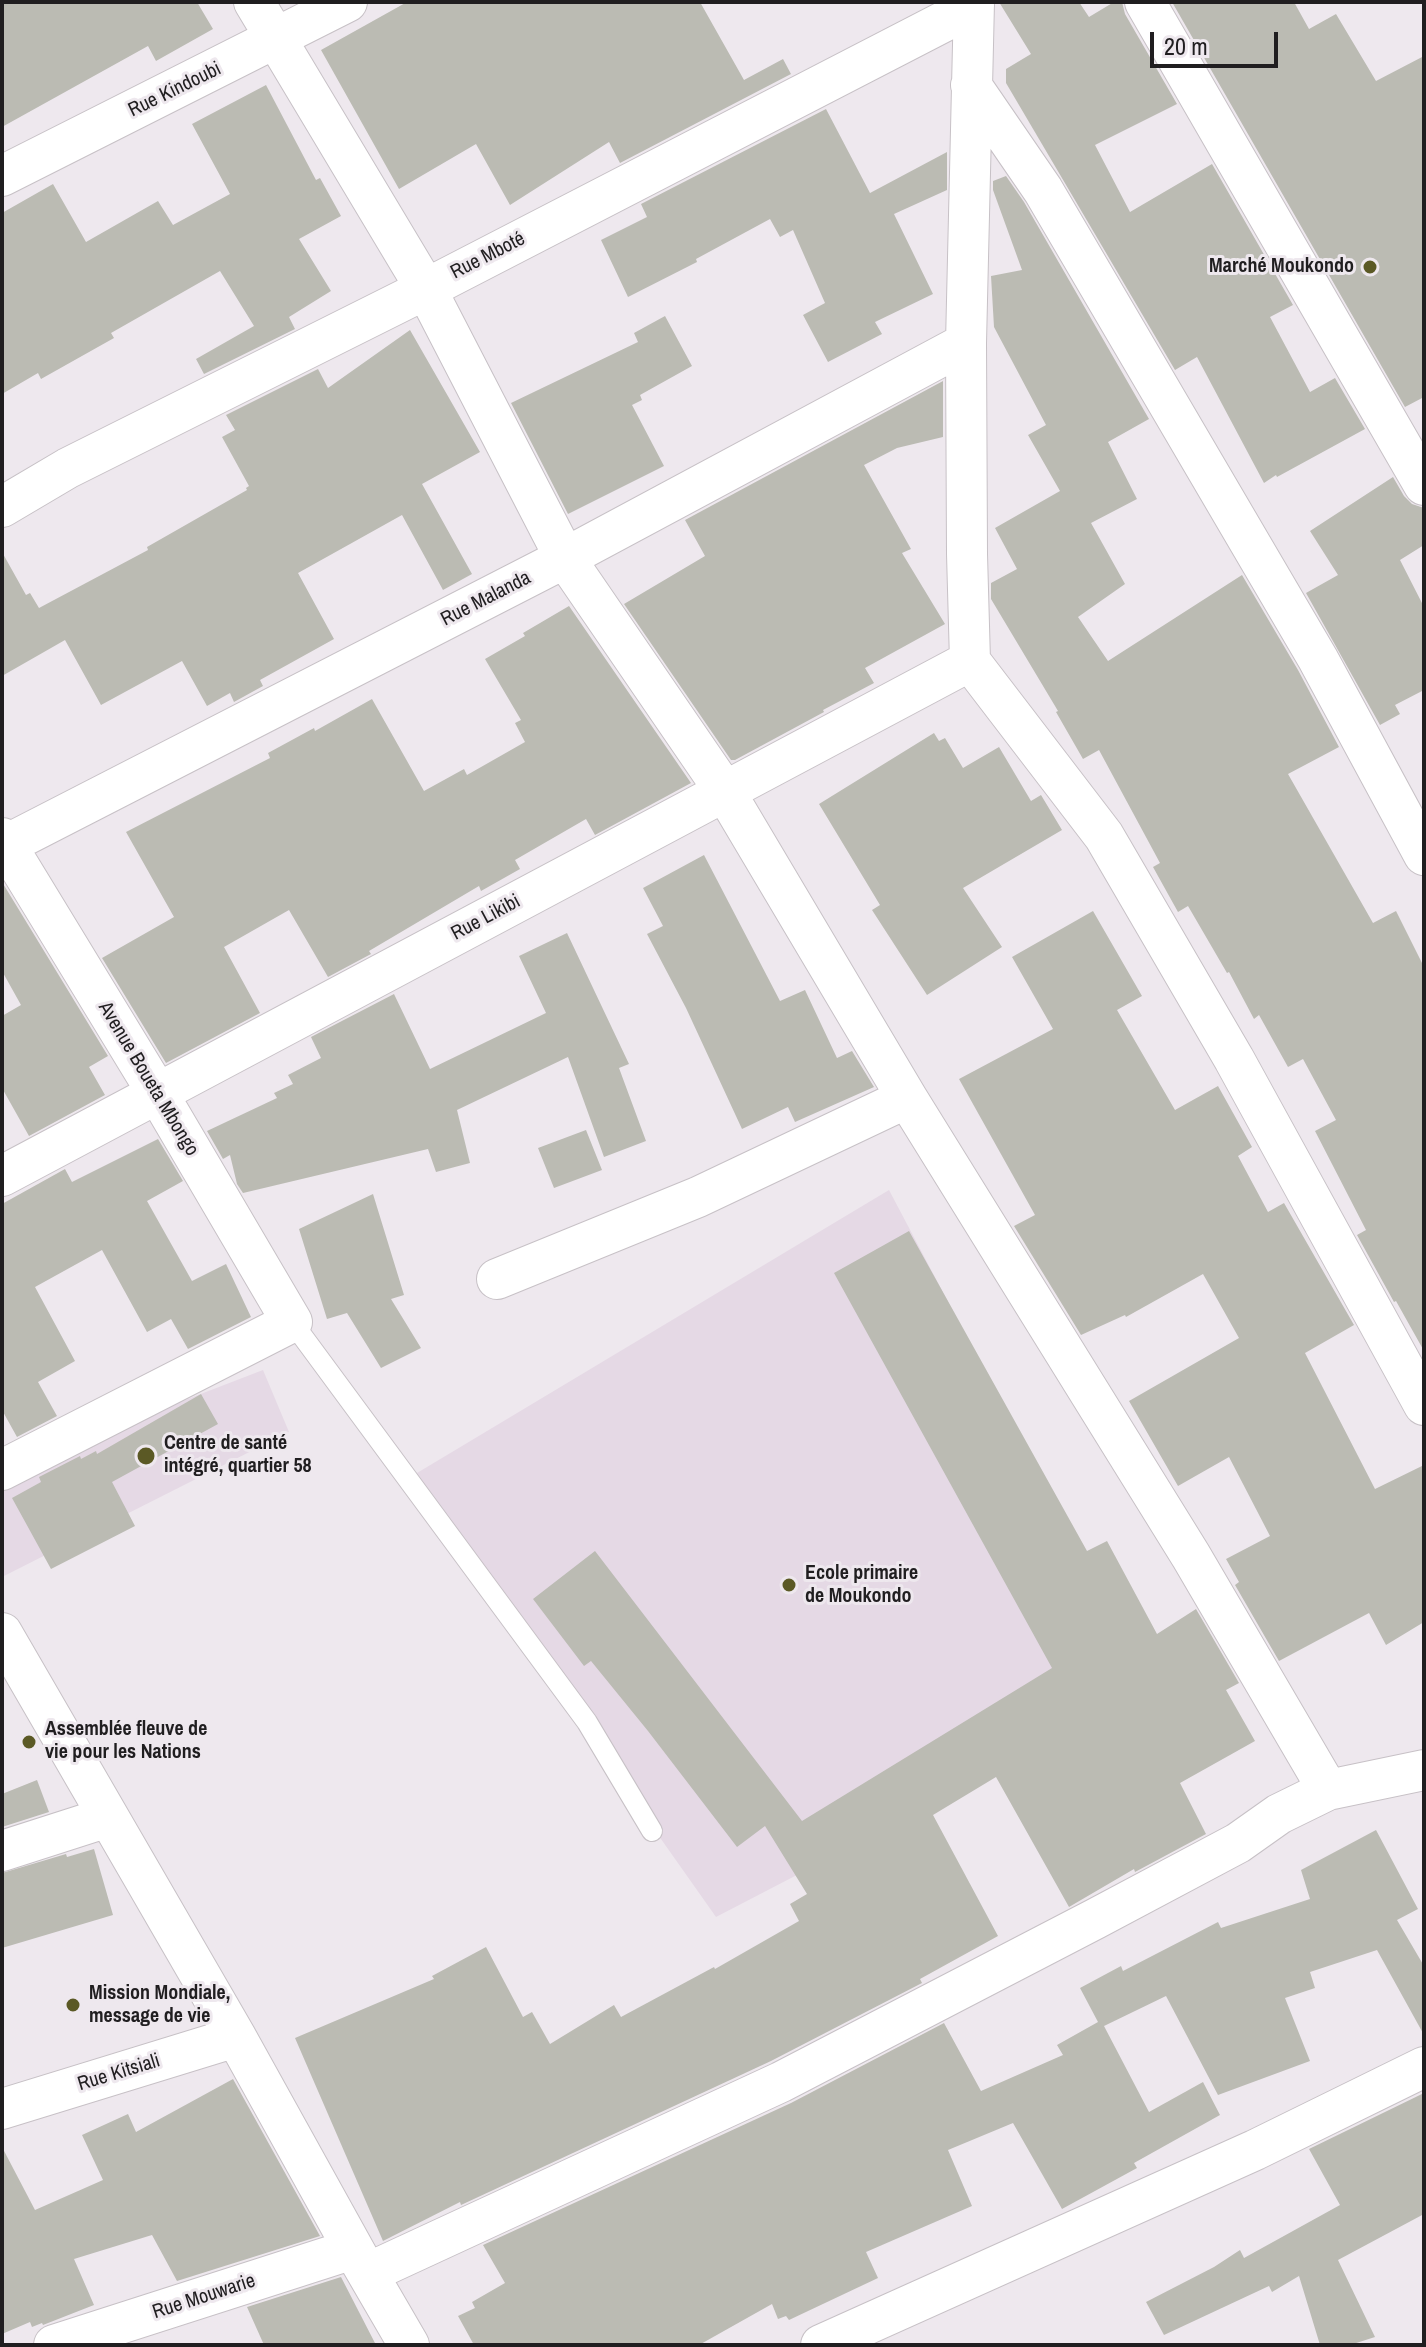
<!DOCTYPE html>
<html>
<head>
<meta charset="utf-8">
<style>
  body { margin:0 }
  #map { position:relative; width:1426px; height:2347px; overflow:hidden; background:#eee8ee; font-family:"Archivo Narrow",sans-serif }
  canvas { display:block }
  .frame { position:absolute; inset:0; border:4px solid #201e20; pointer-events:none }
  .scale { position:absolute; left:1150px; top:32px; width:128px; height:36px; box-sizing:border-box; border:4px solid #201e20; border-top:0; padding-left:10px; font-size:24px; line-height:28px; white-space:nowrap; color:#201e20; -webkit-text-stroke:6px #eee8ee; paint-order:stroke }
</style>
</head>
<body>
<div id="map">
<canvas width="1426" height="2347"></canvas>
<div class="frame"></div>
<div class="scale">20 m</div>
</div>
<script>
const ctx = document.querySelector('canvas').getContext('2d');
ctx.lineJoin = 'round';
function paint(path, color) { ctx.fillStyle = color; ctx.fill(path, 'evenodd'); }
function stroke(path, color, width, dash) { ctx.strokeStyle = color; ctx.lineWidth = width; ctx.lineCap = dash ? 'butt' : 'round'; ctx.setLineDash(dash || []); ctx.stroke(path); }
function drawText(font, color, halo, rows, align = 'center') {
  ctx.font = font + ' "Archivo Narrow",sans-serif'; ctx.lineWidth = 6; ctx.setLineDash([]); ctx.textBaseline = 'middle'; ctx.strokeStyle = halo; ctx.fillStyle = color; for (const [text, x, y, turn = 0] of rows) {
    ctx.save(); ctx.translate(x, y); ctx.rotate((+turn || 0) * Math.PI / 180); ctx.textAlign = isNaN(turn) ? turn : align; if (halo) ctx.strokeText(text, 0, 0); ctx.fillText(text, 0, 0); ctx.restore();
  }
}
paint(new Path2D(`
  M889 1190 1153 1690 716 1917 407 1479Z
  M263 1370 289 1432 2 1577V1478L97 1434Z`), '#e5d9e5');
paint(new Path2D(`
  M2 2H197L213 29 156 61 148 46 2 127Z
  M407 2H700L744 80 783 59 791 74 620 163 609 142 510 205 476 144 399 189 321 50Z
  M999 2H1079L1089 17 1114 2H1122L1125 14 1177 104 1095 145 1130 212 1212 164 1293 305 1270 317 1310 392 1335 378 1365 429 1277 477 1276 475 1264 483 1197 357 1175 370 1006 83V69L1031 54Z
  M1172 2H1294L1309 29 1336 14 1376 81 1424 56V397L1405 407Z
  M266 85 316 180 320 178 341 216 299 239 331 291 289 317 295 329 204 374 196 359 254 326 220 271 111 333 114 338 41 379 38 373 2 394V213L53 184 86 242 158 201 173 225 230 194 192 124Z
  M826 109 870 193 947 152V190L894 214 933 294 875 322 882 334 828 362 803 315 825 303 793 230 780 237 770 219 696 259 697 262 628 297 601 240 647 217 641 204Z
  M1006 176 1024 202 1149 419 1108 442 1137 499 1091 523 1125 584 1078 617 1108 661 1242 575 1298 670 1339 747 1288 774 1373 923 1396 911 1424 967V1351L1396 1301 1394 1302 1357 1235 1366 1230 1315 1131 1336 1120 1303 1059 1288 1067 1259 1015 1254 1019 1229 972 1227 973 1188 906 1178 912 1153 867 1160 863 1099 750 1083 759 1056 712 1058 711 991 599V583L1017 569 995 528 1060 491 1028 435 1046 425 994 327 991 276 1022 270 993 190V181Z
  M665 316 692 366 640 395 642 400 632 405 664 466 568 514 511 403 638 342 634 333Z
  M410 330 480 452 422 484 472 574 443 590 402 515 298 573 334 639 260 680 263 686 234 702 230 693 207 706 182 661 101 705 65 640 2 676V552L26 595 30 593 39 608 148 550 147 547 247 490 246 488 249 486 222 437 235 430 226 415 318 369 328 388Z
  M943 381V437L897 448 864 465 911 549 902 553 945 624 865 668 874 683 823 710 824 712 735 760H731L624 604 705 556 685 520Z
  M1393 477 1404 496 1412 504 1424 508V545L1400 560 1424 607V690L1395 705 1400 714 1380 725 1306 593 1338 575 1310 531Z
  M569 606 691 783 595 835 586 819 515 860 520 869 481 891 479 886 369 951 371 954 328 977 289 910 224 947 260 1013 166 1063 102 958 174 917 126 832 270 758 268 753 314 728 315 731 372 699 424 791 464 769 467 775 525 742 515 723 521 720 485 659 525 636 523 633Z
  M934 733 939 741 945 738 963 768 999 747 1031 801 1041 795 1062 830 963 888 1002 947 927 995 872 910 880 905 819 804Z
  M704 855 780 1001 805 990 837 1058 852 1051 874 1087 795 1122 788 1107 742 1129 686 1008 647 934 663 926 643 888Z
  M2 882 108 1056 89 1067 105 1095 29 1136 2 1088V1016L21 1005 2 971Z
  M1093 911 1142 996 1117 1010 1175 1110 1218 1086 1252 1147 1238 1156 1268 1212 1284 1203 1354 1325 1305 1353 1375 1489 1424 1465V1622L1386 1645 1369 1613 1279 1661 1235 1585 1239 1582 1226 1559 1270 1536 1229 1457 1178 1486 1129 1401 1239 1338 1203 1274 1126 1317 1125 1315 1081 1335 1014 1226 1035 1215 959 1079 1053 1029 1012 957Z
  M567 933 629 1064 619 1068 646 1141 604 1157 568 1057 457 1110 470 1163 436 1172 428 1149 243 1193 237 1184 230 1155 223 1159 207 1131 277 1098 274 1093 293 1084 288 1075 321 1058 311 1037 394 994 430 1069 546 1013 519 956Z
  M586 1130 602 1170 554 1188 538 1148Z
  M158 1139 183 1181 147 1201 192 1281 226 1264 251 1317 188 1349 171 1319 147 1332 102 1250 35 1287 75 1361 38 1382 57 1416 17 1437 2 1410V1204L65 1169 72 1182Z
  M373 1194 404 1295 391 1299 421 1348 381 1368 347 1313 327 1319 299 1229Z
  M909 1231 1087 1551 1107 1541 1157 1634 1196 1609 1239 1683 1226 1690 1255 1741 1180 1783 1206 1834 1135 1872 1134 1869 1069 1907 996 1777 933 1815 998 1936 920 1979 922 1983 771 2061 461 2205 460 2202 383 2241 295 2038 434 1979 432 1976 486 1947 523 2017 532 2012 550 2044 614 2005 621 2017 714 1967 715 1969 799 1921 790 1904 807 1894 765 1826 737 1847 648 1731 591 1661 584 1666 533 1599 595 1551 802 1821 1052 1668 834 1273Z
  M201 1394 218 1424 112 1482 135 1526 51 1569 12 1498 41 1482 39 1477 80 1456 81 1459 96 1451 97 1454Z
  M37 1780 49 1812 2 1827V1794Z
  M1376 1830 1418 1909 1397 1920 1424 1966V2035L1377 1950 1310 1972 1315 1988 1285 1998 1310 2061 1218 2095 1166 1996 1104 2026 1149 2112 1203 2082 1220 2115 1134 2163 1137 2168 1062 2209 1013 2123 948 2150 972 2206 866 2252 878 2278 789 2320 786 2316 778 2319 772 2304 699 2345H474L458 2316 475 2308 472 2302 505 2283 483 2245 791 2103 944 2023 981 2091 1063 2055 1057 2045 1098 2022 1080 1988 1121 1966 1123 1971 1218 1922 1221 1928 1310 1899 1301 1870Z
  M94 1849 113 1915 2 1948V1873L66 1854 67 1857Z
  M233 2079 320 2236 177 2281 152 2235 74 2259 94 2305 43 2325 42 2323 32 2327 30 2322 2 2334V2147L35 2210 103 2180 82 2135 128 2114 136 2132Z
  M1424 2093V2214L1338 2260 1375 2337 1350 2345H1320L1299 2276 1272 2292 1269 2286 1164 2335 1146 2302 1214 2267 1240 2250 1244 2258 1340 2205 1309 2149Z
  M341 2277 376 2345H264L247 2307Z`), '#bbbbb3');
const lane = new Path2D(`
  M292 1322 587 1722 652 1831`);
const street = new Path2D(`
  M254 2 426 289 565 558 724 790 907 1098 1191 1556 1328 1790
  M974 2 966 343 967 554 970 661 1104 836 1234 1059 1424 1405
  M1145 2 1424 485
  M971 85 1043 190 1318 659 1424 855
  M2 176 347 2
  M2 507 68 468 426 289 974 6
  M2 838 158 1094 292 1322 2 1470
  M2 847 565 558 966 343
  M2 1176 970 661
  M497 1279 698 1197 907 1098
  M2 1633 236 2037 359 2259 409 2345
  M2 1851 108 1817
  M2 2109 236 2037
  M368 2273 781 2082 1095 1919 1238 1843 1279 1814 1328 1790 1424 1770
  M54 2345 353 2249
  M821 2345 1255 2150 1424 2067`);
stroke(lane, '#c7c1c6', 22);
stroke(street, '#c7c1c6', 42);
stroke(lane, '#fff', 20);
stroke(street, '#fff', 40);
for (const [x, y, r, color] of [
  [1370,267,8,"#5b5925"],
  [146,1456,10,"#5b5925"],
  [789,1585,8,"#5b5925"],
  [29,1742,8,"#5b5925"],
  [73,2005,8,"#5b5925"]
]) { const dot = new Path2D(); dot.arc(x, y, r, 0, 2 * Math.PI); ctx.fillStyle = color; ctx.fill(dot); stroke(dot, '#eee8ee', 3); }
drawText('20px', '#201e20', '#eee8ee', [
  ["Rue Kindoubi",175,90,-26],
  ["Rue Mboté",488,256,-27],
  ["Rue Malanda",486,599,-27],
  ["Rue Likibi",486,918,-28],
  ["Avenue Boueta Mbongo",148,1079,59],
  ["Rue Kitsiali",119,2073,-17],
  ["Rue Mouwarie",204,2297,-18]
]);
drawText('bold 20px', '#201e20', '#eee8ee', [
  ["Marché Moukondo",1354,267,"right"],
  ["Centre de santé",164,1444],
  ["intégré, quartier 58",164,1467],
  ["Ecole primaire",805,1574],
  ["de Moukondo",805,1597],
  ["Assemblée fleuve de",45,1730],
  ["vie pour les Nations",45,1753],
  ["Mission Mondiale,",89,1994],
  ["message de vie",89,2017]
], 'left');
</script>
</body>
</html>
